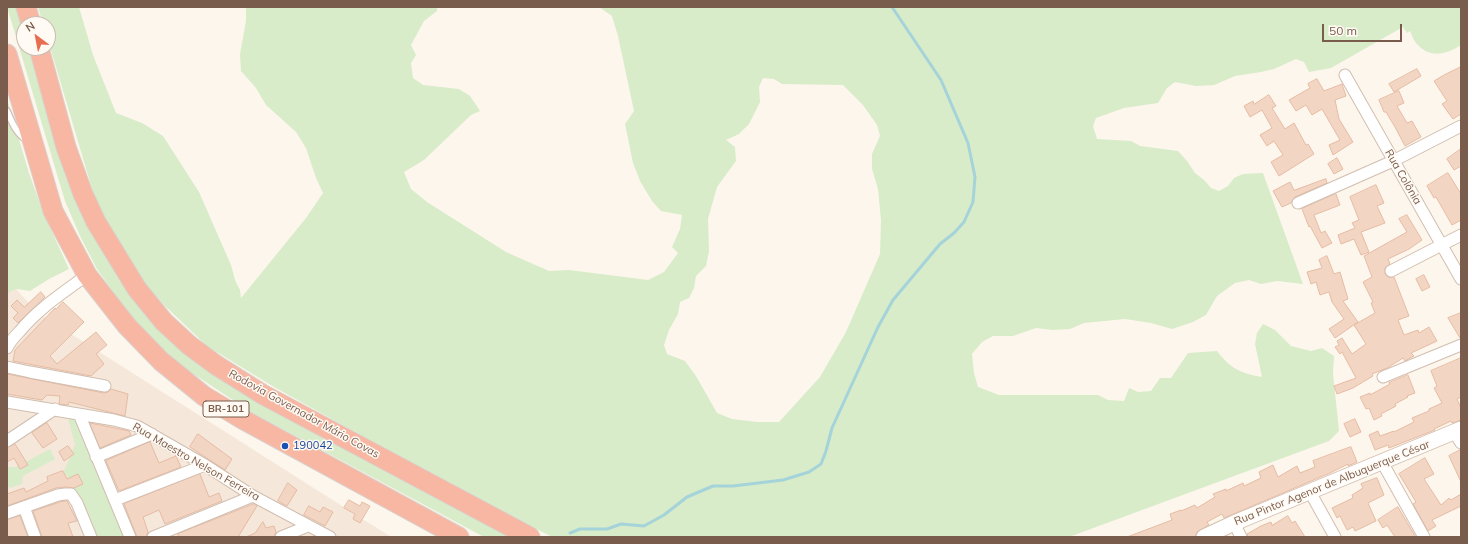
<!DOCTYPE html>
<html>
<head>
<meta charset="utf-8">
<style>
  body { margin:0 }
  #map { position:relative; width:1468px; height:544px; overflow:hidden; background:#fdf6ec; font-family:Mulish,sans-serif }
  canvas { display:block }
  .frame { position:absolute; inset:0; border:8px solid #7a5c4d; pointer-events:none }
  .north { position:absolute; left:16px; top:16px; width:40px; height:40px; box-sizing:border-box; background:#fffaf3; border:1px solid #cabbb1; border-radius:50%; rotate:328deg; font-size:11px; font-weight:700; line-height:16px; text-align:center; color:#7a5c4d }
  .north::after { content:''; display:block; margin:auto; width:14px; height:18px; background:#e76f51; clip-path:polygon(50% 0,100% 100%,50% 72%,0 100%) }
  .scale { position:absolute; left:1322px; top:24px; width:80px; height:18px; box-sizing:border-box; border:2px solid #7a5c4d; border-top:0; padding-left:5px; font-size:12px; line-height:14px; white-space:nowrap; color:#7a5c4d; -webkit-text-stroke:3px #fffaf3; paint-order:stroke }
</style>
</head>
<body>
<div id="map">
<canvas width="1468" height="544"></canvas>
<div class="frame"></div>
<div class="north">N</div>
<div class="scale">50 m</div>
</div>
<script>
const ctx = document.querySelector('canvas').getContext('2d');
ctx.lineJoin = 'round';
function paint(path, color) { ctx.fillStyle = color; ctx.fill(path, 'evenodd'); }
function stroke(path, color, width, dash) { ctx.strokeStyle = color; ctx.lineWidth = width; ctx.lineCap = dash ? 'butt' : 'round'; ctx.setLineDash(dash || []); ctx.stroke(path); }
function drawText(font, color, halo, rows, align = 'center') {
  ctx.font = font + ' Mulish,sans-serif'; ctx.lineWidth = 3; ctx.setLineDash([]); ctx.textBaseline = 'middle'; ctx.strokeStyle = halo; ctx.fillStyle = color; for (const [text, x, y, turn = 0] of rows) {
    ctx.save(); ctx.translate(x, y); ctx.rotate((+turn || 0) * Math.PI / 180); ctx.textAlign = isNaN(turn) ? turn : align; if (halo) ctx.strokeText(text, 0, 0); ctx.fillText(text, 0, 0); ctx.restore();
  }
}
paint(new Path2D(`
  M7 279 38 313 391 537H7Z`), '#f5e8da');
paint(new Path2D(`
  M7 7H27L24 24V48H39L100 235 165 328 517 537H484L251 412 180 365 132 318 97 269 80 236 65 201Z
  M38 7H79L93 55 116 113 142 123 163 136 199 192 231 265 235 280 240 290 241 298 306 218 323 193 316 178 306 148 296 132 266 105 256 88 241 71 240 54 246 21V7H437V11L424 21 411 45 416 55 411 63 413 78 423 85 459 89 470 96 480 111 471 115 424 160 404 172 411 189 427 202 506 252 549 271 569 270 648 280 664 272 678 253 672 247 680 229 682 215 661 211 652 201 640 181 633 163 625 124 634 111 618 36 612 16 599 7H1461V45C1447 54 1431 59 1418 45 1414 42 1412 35 1410 31L1407 33 1403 27 1331 68 1309 72 1304 62 1296 59 1274 69 1261 72 1235 76 1214 85 1196 86 1175 82 1167 88 1158 103 1124 108 1096 118 1093 126 1097 139 1131 141 1140 146 1178 151 1187 161 1195 173 1204 180 1211 188 1219 191 1228 186 1234 178 1243 174 1263 173 1303 284 1277 281 1261 284 1249 280 1235 283 1217 296 1206 315 1193 322 1172 329 1151 323 1125 319 1084 323 1070 329 1052 330 1036 328 1013 336H993L982 342 972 354 974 373 978 387 999 395H1098L1108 400 1124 401 1129 388 1138 392 1151 391 1160 378H1171L1188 353 1217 351C1231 369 1240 373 1262 377L1255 344 1257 333 1263 324 1275 330 1291 346 1311 351 1322 348 1334 356 1333 374 1339 431 1329 441 1069 537H552L429 473 274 387 207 346 162 303 139 277 113 233 95 199 48 40V24H43ZM763 78 774 79 782 84 843 85 863 105 877 125 880 136 872 154V169L878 189 881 220 880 254 846 332 820 377 779 422H757L732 419 717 413 696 376 685 361 667 354 664 345 669 330 678 314 680 302 689 298 694 288 696 276 706 266 709 251 708 219 717 187 736 161 735 147 726 140 739 134 749 124 760 102 759 87Z
  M7 99 29 173 43 212 69 269 49 279 30 291 17 289 9 292 7 297Z
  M74 417 79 431 105 485 127 537H97L64 471 75 445 68 418Z
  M50 449 55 459 23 476 22 484 10 488 7 485V467H16Z`), '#d8ecc9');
stroke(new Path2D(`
  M570 533 580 529H607L621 524 644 526 664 515 687 497 713 486H733L783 480 809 472 821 464 826 451 832 428 878 327 893 300 940 244 954 233 964 222 973 202 975 177 968 143 941 80 892 7`), '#a5d3da', 3);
const building = new Path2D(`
  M1461 67V114L1453 119 1442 104 1447 101 1434 81 1444 75Z
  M1417 69 1421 76 1394 92 1389 84Z
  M1317 79 1324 91 1342 84 1346 96 1335 100 1339 119 1353 142 1333 155 1329 145 1340 140 1322 109 1312 115 1306 105 1296 111 1289 100 1310 88 1308 84Z
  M1399 91 1404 103 1397 106 1407 123 1412 121 1421 137 1405 146 1395 127 1386 112H1384L1379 100Z
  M1269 95 1276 106 1272 108 1285 129 1294 123 1306 145 1308 144 1314 154 1279 176 1271 162 1283 155 1274 141 1267 146 1260 135 1272 128 1262 110 1250 117 1244 106 1253 101 1254 104Z
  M1461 149V166L1454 170 1447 159Z
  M1337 158 1343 169 1334 174 1328 164Z
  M1448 173 1461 194V220L1452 225 1436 197 1434 198 1427 186Z
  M1326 179 1327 183 1295 197 1291 203 1282 207 1273 191 1290 182 1294 190Z
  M1376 185 1384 203 1377 206 1385 223 1361 232 1369 252 1361 255 1354 239 1341 244 1338 235 1355 228 1352 223 1359 220 1350 197Z
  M1336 194 1340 205 1314 215 1321 233 1325 231 1332 243 1322 248 1310 226 1309 227 1302 209Z
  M1407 215 1422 240 1409 249 1388 259 1390 264 1385 268V274L1388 277H1394L1409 316 1398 320 1404 335 1418 330 1419 333 1429 327 1437 341 1411 353 1414 356 1410 358 1405 361 1403 358 1387 368 1372 374 1373 376 1353 388 1337 394 1334 386 1356 378 1342 352 1340 354 1335 347 1339 345 1337 341 1342 338 1352 354 1366 344 1354 325 1375 313 1371 303 1373 302 1363 282 1372 277 1364 256 1407 232 1399 219Z
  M1327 256 1334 274 1340 272 1348 299 1343 301 1358 322 1335 338 1329 329 1344 319 1332 302 1329 292 1320 295 1316 282 1311 284 1307 272 1322 268 1319 260Z
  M1424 275 1430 287 1422 291 1416 279Z
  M41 292 45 297 18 323 13 318 18 313 11 306 17 300 24 307Z
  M63 302 84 322 50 356 57 364 96 332 107 345 96 354 104 364 91 376 13 361 15 350 55 308 56 309Z
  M1461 313V338H1460L1448 318Z
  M1461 358V397L1457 399 1461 408V420L1452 423 1451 421 1434 429 1435 430 1389 448 1388 445 1375 450 1369 435 1378 431 1380 436 1394 431V432L1414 422 1412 418 1429 411V409L1442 403 1434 388 1437 386 1431 371Z
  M7 374 104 393 108 392 111 389 128 394 125 416 69 402 68 405 59 404 60 396 47 395 42 400 7 394Z
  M1408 375 1415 393 1407 396 1408 397 1395 404 1396 406 1381 414 1382 416 1374 420 1369 408 1366 409 1360 397 1370 393V395L1390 384 1389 383Z
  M1355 419 1361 432 1350 437 1344 424Z
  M47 423 57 439 43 448 32 433Z
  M90 423 129 431 131 435 100 448Z
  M198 434 232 459 225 470 190 447Z
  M150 442 159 463 176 456 181 467 119 491 106 461Z
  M15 444 28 465 20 469 14 458 7 462V448Z
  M68 446 74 454 64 461 59 452Z
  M1351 447 1357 462 1348 466V464L1330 473 1224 518 1222 514 1207 522 1209 525 1197 532 1195 537H1127L1172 520 1170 514 1181 510V511L1195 505 1197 508 1215 497 1213 494 1226 489V491L1243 483 1244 486 1261 478 1259 472 1273 465 1278 477 1297 466 1300 473 1315 467 1313 461Z
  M1460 450H1461V482L1449 456Z
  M1425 458 1434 474 1424 479 1441 505 1449 498 1451 500 1461 494V506L1432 520 1436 526 1428 531 1413 504 1416 502 1399 474Z
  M63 471 67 479 78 474 83 484 74 488 65 487 56 488 7 506V494L24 488 26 492 48 481 47 477Z
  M200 474 209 497 219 493 222 501 165 524 159 510 143 517 148 532 146 537H137L124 504Z
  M1377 478 1384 495 1368 503 1376 521 1355 531 1353 527 1347 530 1340 516 1337 518 1332 508 1353 498 1352 495 1363 488 1361 484Z
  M288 483 297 490 287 506 278 501Z
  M349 500 360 506 362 502 370 506 360 523 353 519 355 514 344 508Z
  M67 501 77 521 68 523 73 537H42L33 511 60 502Z
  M254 504 257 506 238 537H178V534Z
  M309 506 320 512 323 507 333 512 325 526 304 515Z
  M1398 507 1415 536 1413 537H1395L1387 525 1383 528 1378 520Z
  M20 516 28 537H7V520Z
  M1288 516 1292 523 1295 521 1305 537H1248L1247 534 1261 526 1271 522 1272 525Z
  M263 522 266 528 274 526 276 532 274 537H246L255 533Z`);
paint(building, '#f3d5c3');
stroke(building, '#e6bba3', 1);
const lane = new Path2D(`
  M7 111C12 122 16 134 27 140`);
const street = new Path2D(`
  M1345 75 1461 279
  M1298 203 1393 161 1461 126
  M1391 271 1461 235
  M7 348C10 341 15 336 20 331 39 308 63 293 87 275
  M7 367 30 372 105 386
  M1383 377 1461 345
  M7 402 114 420 137 426 205 465 253 496 330 537
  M79 414 130 537
  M1454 432 1461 443
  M7 441 55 409
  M96 457 152 434
  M1382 462 1424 537
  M1310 492 1335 537
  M115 500 205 465
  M24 507 35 537
  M7 513 58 495 65 494H71L77 503 91 537
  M1234 523 1241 537
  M153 537 253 496
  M281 537 308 526`);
const secondary = new Path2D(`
  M1204 537 1234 523 1461 429`);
const highway = new Path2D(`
  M26 7 31 24
  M39 48 66 147 83 194 96 222 137 289 164 322 189 345 216 365 262 394 530 537
  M7 54 53 211 87 275 127 326 161 361 204 396 244 420 459 537`);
stroke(lane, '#d1beb0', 8);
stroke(street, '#d1beb0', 13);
stroke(secondary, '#d6c0b0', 17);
stroke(highway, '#dad1cd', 21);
stroke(lane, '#fff', 5.5);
stroke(street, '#fff', 11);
stroke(secondary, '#fff', 15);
stroke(highway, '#f7b7a3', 19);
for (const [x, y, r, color] of [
  [285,446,4,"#1a4fb4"]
]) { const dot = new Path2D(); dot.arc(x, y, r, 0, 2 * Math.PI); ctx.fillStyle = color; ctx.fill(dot); stroke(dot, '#fffaf3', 1.5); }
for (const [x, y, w] of [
  [226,409,46]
]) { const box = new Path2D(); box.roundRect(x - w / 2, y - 8, w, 16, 3); ctx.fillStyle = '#fffaf3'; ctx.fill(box); stroke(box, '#7a5c4d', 1); }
drawText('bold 10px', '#7a5c4d', null, [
  ["BR-101",226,409]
]);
drawText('11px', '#7a5c4d', '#fffaf3', [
  ["Rua Colônia",1403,177,60],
  ["Rodovia Governador Mário Covas",304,414,29],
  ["Rua Maestro Nelson Ferreira",196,462,30],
  ["Rua Pintor Agenor de Albuquerque César",1332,483,-22]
]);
drawText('11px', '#164399', '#fffaf3', [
  ["190042",293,446]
], 'left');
</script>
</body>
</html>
